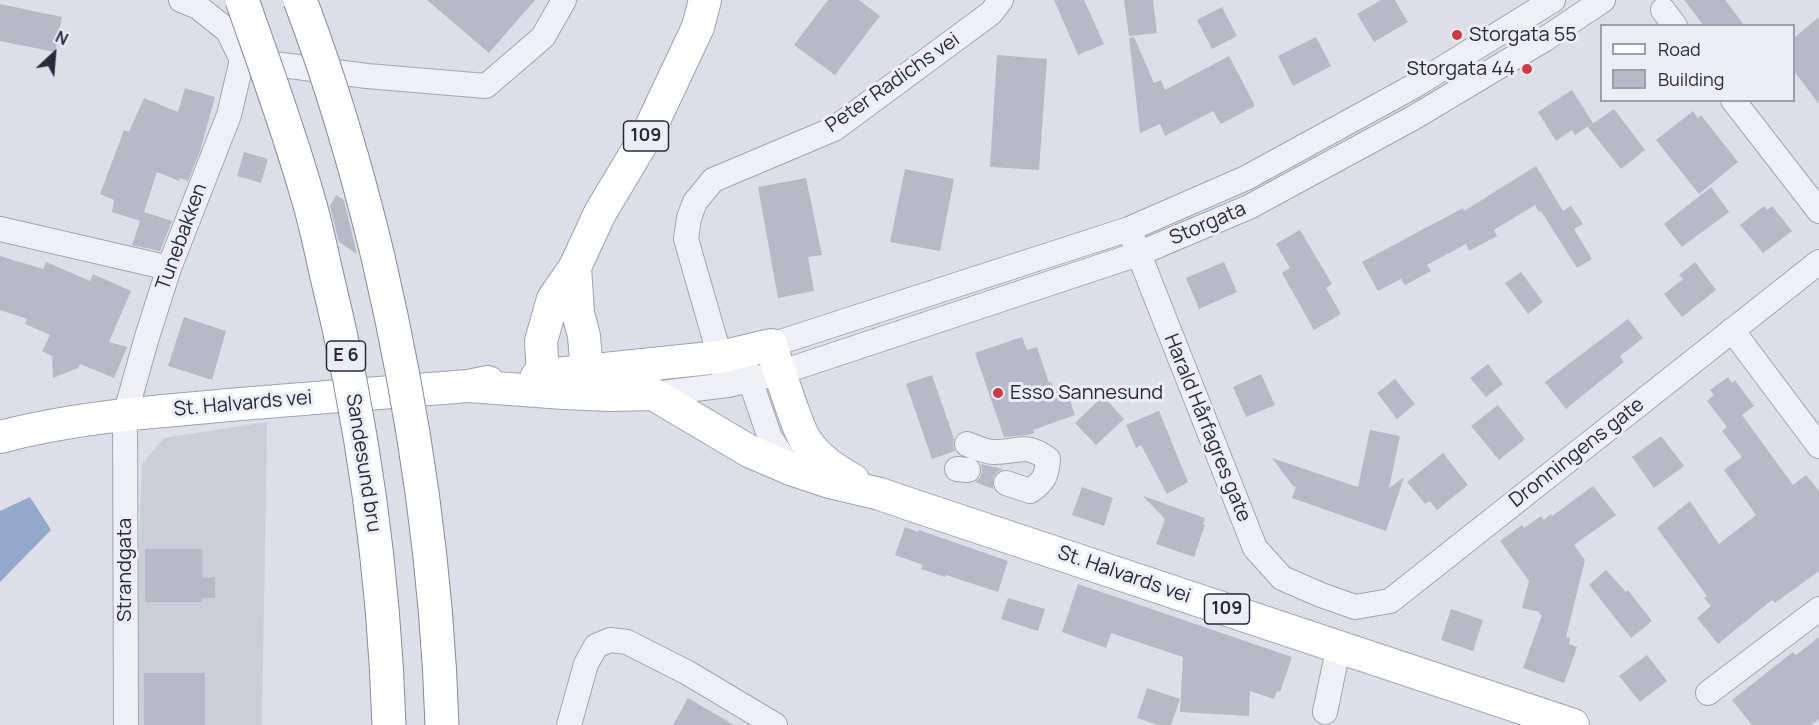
<!DOCTYPE html>
<html>
<head>
<meta charset="utf-8">
<style>
  body { margin:0 }
  #map { position:relative; width:1819px; height:725px; overflow:hidden; background:#dcdfe7; font-family:Manrope,sans-serif }
  canvas { display:block }
  .legend { position:absolute; left:1600px; top:24px; width:195px; height:78px; box-sizing:border-box; background:#ebeef5; border:2px solid #9ca0ac; margin:0; padding:8px 10px; list-style:none; font-size:18px; color:#252b3e }
  .legend li { display:flex; align-items:center; gap:12px; height:30px }
  .legend b { width:30px; border:2px solid #9ca0ac }
  .north { position:absolute; left:24px; top:24px; width:60px; height:60px; -webkit-text-stroke:4px #ebeef5; paint-order:stroke; rotate:26deg; font-size:16px; font-weight:700; line-height:24px; text-align:center; color:#252b3e }
  .north::after { content:''; display:block; margin:auto; width:21px; height:27px; background:#252b3e; clip-path:polygon(50% 0,100% 100%,50% 72%,0 100%) }
</style>
</head>
<body>
<div id="map">
<canvas width="1819" height="725"></canvas>
<ul class="legend">
<li><b style="height:8px;background:#fff"></b>Road</li>
<li><b style="height:16px;background:#b6bac7"></b>Building</li>
</ul>
<div class="north">N</div>
</div>
<script>
const ctx = document.querySelector('canvas').getContext('2d');
ctx.lineJoin = 'round';
function paint(path, color) { ctx.fillStyle = color; ctx.fill(path, 'evenodd'); }
function stroke(path, color, width, dash) { ctx.strokeStyle = color; ctx.lineWidth = width; ctx.lineCap = dash ? 'butt' : 'round'; ctx.setLineDash(dash || []); ctx.stroke(path); }
function drawText(font, color, halo, rows, align = 'center') {
  ctx.font = font + ' Manrope,sans-serif'; ctx.lineWidth = 6; ctx.setLineDash([]); ctx.textBaseline = 'middle'; ctx.strokeStyle = halo; ctx.fillStyle = color; for (const [text, x, y, turn = 0] of rows) {
    ctx.save(); ctx.translate(x, y); ctx.rotate((+turn || 0) * Math.PI / 180); ctx.textAlign = isNaN(turn) ? turn : align; if (halo) ctx.strokeText(text, 0, 0); ctx.fillText(text, 0, 0); ctx.restore();
  }
}
paint(new Path2D(`
  M267 422 262 725H138V570L142 464 164 438Z`), '#caced9');
paint(new Path2D(`
  M30 497 51 530 0 582V511Z`), '#94a8ca');
paint(new Path2D(`
  M427 0H535L489 53Z
  M828 0H859L880 16 835 75 794 45Z
  M1054 0H1084L1104 44 1078 55Z
  M1124 0H1153L1157 33 1129 36Z
  M1381 0H1395L1408 22 1374 42 1357 14Z
  M1684 0H1725L1745 26H1704Z
  M0 4 62 17 55 52 0 41Z
  M1222 7 1237 36 1212 49 1197 20Z
  M1819 17V104L1794 71V38Z
  M1134 37 1154 83 1161 80 1165 90 1229 56 1255 106 1221 124 1213 111 1165 136 1160 124 1140 133 1129 38Z
  M1316 37 1331 66 1293 86 1278 56Z
  M997 55 1047 59 1039 170 990 167Z
  M185 88 215 97 200 151 188 181 180 178 179 181 157 172 144 212 172 221 160 251 132 245 140 221 112 212 114 200 100 194 124 130 129 132 144 98 178 112Z
  M1572 90 1593 123 1575 135 1572 130 1556 141 1538 112Z
  M1614 109 1645 150 1621 169 1588 127Z
  M1693 111 1698 118 1701 115 1738 162 1699 194 1656 140Z
  M244 152 268 159 261 183 237 176Z
  M1536 166 1563 211 1571 206 1583 224 1574 229 1592 259 1577 268 1541 211 1539 212 1535 205 1494 230 1497 236 1469 251 1466 244 1427 265 1431 271 1405 285 1401 279 1378 291 1362 262 1463 208 1464 211Z
  M905 169 954 179 940 251 890 242Z
  M806 178 822 255 808 257 814 291 778 298 758 187Z
  M1711 187 1729 212 1682 247 1664 224Z
  M336 195 344 200 357 254 339 242 330 206Z
  M1764 206 1767 210 1772 206 1792 231 1763 253 1740 225Z
  M1300 230 1332 284 1326 288 1341 314 1314 330 1282 273 1290 268 1276 244Z
  M0 256 43 269 46 262 90 281 93 274 131 291 109 342 127 347 114 378 80 364 78 368 53 378 52 356 42 351 50 335 25 324 27 319 0 310Z
  M1224 262 1237 292 1199 309 1186 278Z
  M1695 262 1716 290 1682 317 1664 294 1683 279 1679 275Z
  M1521 272 1543 302 1528 314 1505 283Z
  M184 317 226 331 212 380 168 366Z
  M1628 319 1643 338 1620 356 1624 362 1566 409 1545 382Z
  M1022 337 1027 350 1037 347 1049 383 1051 382 1054 390 1065 386 1075 415 1033 430 1034 433 1028 435 1004 437 975 353Z
  M1488 364 1503 384 1486 397 1470 378Z
  M1261 374 1275 405 1246 417 1233 387Z
  M932 375 954 439 953 446 955 451 932 459 906 384Z
  M1728 377 1732 383 1735 380 1754 406 1742 415 1793 485 1806 475 1819 491V571L1775 603 1772 600 1718 644 1697 618 1711 606 1704 598 1707 596 1657 528 1690 501 1719 544 1756 515 1724 470 1742 457 1722 431 1727 427 1707 401 1714 395 1710 390Z
  M1395 379 1415 404 1397 419 1377 393Z
  M1103 396 1124 419 1096 445 1075 423Z
  M1498 405 1525 439 1499 460 1471 426Z
  M1159 411 1188 482 1167 494 1141 445 1136 448 1126 425Z
  M1370 430 1400 436 1389 488 1404 477 1386 531 1292 498 1296 487 1293 486 1272 458 1358 487Z
  M1661 436 1684 466 1654 488 1632 457Z
  M1443 453 1468 485 1437 510 1430 501 1425 504 1407 482Z
  M981 464 1003 469 997 472 993 478V489L975 482 980 478 982 472Z
  M1593 486 1616 515 1574 545 1585 560 1566 637 1570 638 1569 644 1577 647 1564 683 1523 668 1542 615 1539 614 1540 612 1522 608 1529 581 1500 541 1522 525 1524 528 1541 516 1544 520 1551 514 1552 516Z
  M1082 487 1113 498 1104 526 1072 515Z
  M1143 496 1205 518 1203 525H1205L1194 557 1156 544 1165 519Z
  M905 527 918 532 919 530 1008 561 998 592 946 575 945 577 921 569 923 565 895 555Z
  M145 549H202V578L215 577V598H202V602H145Z
  M1606 570 1626 592 1628 590 1652 621 1631 638 1589 585Z
  M1078 584 1292 657 1280 692 1277 691 1274 699 1250 691 1249 716 1180 712 1183 657 1111 633 1106 648 1062 632Z
  M1008 598 1045 609 1038 631 1001 619Z
  M1451 609 1483 620 1473 651 1441 640Z
  M1819 637V719L1811 725H1752L1732 700 1793 652 1796 655Z
  M1647 655 1667 681 1640 702 1619 676Z
  M144 673H205V725H144Z
  M1147 688 1180 699 1171 725H1158L1137 718Z
  M688 698 734 725H673Z`), '#b6bac7');
const minor = new Path2D(`
  M1663 10 1675 26
  M251 61 367 76 486 86 543 37 564 0
  M1733 100 1819 211
  M0 229 169 268
  M1129 229 1255 548 1282 578 1321 595 1355 607 1390 601 1819 262
  M1732 330 1819 446
  M771 345 1129 229 1246 178 1414 86 1553 0
  M745 365 770 438 791 469
  M724 371 686 239 689 218 695 202 713 180 834 129 991 13 1001 0
  M653 394 728 385 779 373 1138 254 1249 207 1413 118 1545 39 1603 0
  M967 444C975 447 985 452 994 452 1020 452 1024 442 1048 459 1047 475 1044 482 1030 491L1006 483
  M957 469 968 470
  M1708 693 1819 609
  M1325 712 1335 664 1340 647
  M126 725 125 415 147 337 169 268 229 115 242 60 228 31 198 7 181 0
  M569 725 586 664 596 646 610 640 627 642 688 673 775 725`);
const major = new Path2D(`
  M575 267 578 313 584 336 587 371
  M537 376 720 357 771 345C778 367 785 389 793 411 797 421 800 432 806 441 817 457 836 471 853 480
  M469 386 564 393 610 395 653 394 749 451 791 469 830 482 880 494 909 504 1573 725
  M558 389 543 376 541 341 553 299 575 267 600 213 649 131 698 27 705 0
  M0 437C68 419 138 413 208 407 295 399 382 393 469 386L488 382`);
stroke(minor, '#a1a5b1', 26);
stroke(major, '#9ba2b3', 34);
stroke(minor, '#eff0f5', 24);
stroke(major, '#fff', 32);
const highwayBridge = new Path2D(`
  M242 0C265 66 289 131 308 198 315 221 320 245 325 268 362 417 384 571 389 725
  M300 0C332 84 357 170 378 257 414 411 437 567 442 725`);
stroke(highwayBridge, '#838b9e', 35, []);
stroke(highwayBridge, '#fff', 33);
for (const [x, y, r, color] of [
  [1457,35,6,"#d4383f"],
  [1527,69,6,"#d4383f"],
  [998,393,6,"#d4383f"]
]) { const dot = new Path2D(); dot.arc(x, y, r, 0, 2 * Math.PI); ctx.fillStyle = color; ctx.fill(dot); stroke(dot, '#ebeef5', 2); }
for (const [x, y, w] of [
  [646,136,45],
  [346,356,39],
  [1227,609,45]
]) { const box = new Path2D(); box.roundRect(x - w / 2, y - 15, w, 30, 4.5); ctx.fillStyle = '#ebeef5'; ctx.fill(box); stroke(box, '#252b3e', 1.5); }
drawText('bold 18px', '#252b3e', null, [
  ["109",646,136],
  ["E 6",346,356],
  ["109",1227,609]
]);
drawText('20px', '#252b3e', '#ebeef5', [
  ["Storgata 55",1469,35],
  ["Storgata 44",1515,69,"right"],
  ["Esso Sannesund",1010,393]
], 'left');
drawText('20px', '#252b3e', '#ebeef5', [
  ["Peter Radichs vei",893,83,-35],
  ["Storgata",1208,224,-23],
  ["Tunebakken",182,237,-70],
  ["St. Halvards vei",243,404,-5],
  ["Harald Hårfagres gate",1207,428,68],
  ["Dronningens gate",1577,453,-38],
  ["Sandesund bru",363,463,81],
  ["Strandgata",125,570,-90],
  ["St. Halvards vei",1124,575,19]
]);
</script>
</body>
</html>
